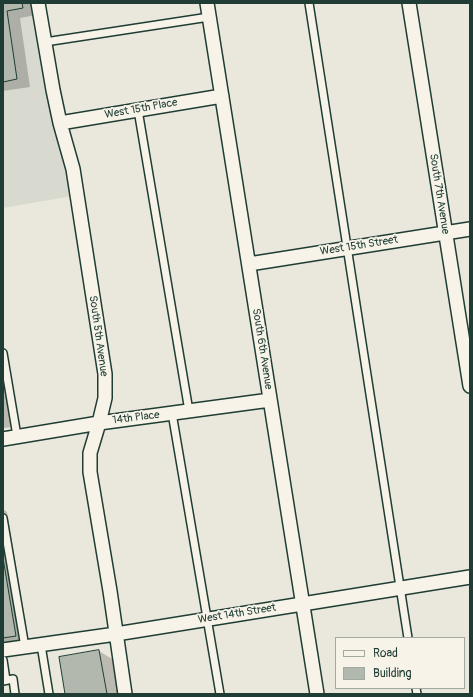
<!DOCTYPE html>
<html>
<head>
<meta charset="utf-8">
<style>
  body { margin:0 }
  #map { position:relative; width:473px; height:697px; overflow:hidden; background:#eae8dd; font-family:Pangolin,sans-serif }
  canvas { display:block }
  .frame { position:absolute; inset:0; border:4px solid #1f3d34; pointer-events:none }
  .legend { position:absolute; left:335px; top:637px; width:130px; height:52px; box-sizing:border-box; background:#f7f3e8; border:1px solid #a1aaa0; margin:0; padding:5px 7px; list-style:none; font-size:12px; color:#1f3d34 }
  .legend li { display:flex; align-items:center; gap:8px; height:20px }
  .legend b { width:20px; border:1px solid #a1aaa0 }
</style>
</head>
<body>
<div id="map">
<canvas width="473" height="697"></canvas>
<div class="frame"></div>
<ul class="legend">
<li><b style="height:5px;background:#f7f3e8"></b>Road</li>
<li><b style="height:11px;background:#b2b8ae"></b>Building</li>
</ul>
</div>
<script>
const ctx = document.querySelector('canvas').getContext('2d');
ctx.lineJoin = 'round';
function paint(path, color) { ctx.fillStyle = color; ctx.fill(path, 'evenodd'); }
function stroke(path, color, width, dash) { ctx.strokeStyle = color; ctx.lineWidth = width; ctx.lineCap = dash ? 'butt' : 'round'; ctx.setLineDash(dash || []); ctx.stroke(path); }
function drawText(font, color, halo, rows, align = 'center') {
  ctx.font = font + ' Pangolin,sans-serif'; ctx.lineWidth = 3.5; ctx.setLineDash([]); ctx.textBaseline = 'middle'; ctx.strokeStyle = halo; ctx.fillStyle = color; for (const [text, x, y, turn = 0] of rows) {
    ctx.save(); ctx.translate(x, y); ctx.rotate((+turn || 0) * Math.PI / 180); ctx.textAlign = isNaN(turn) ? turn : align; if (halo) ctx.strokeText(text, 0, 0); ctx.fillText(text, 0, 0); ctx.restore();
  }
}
paint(new Path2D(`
  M3 3H38L78 195 3 208Z
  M3 518 25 647 3 650Z`), '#d9dacf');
paint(new Path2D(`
  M3 3H34L36 15 20 18 30 87 3 91Z
  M3 375 7 377 14 427 3 428Z
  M3 509 7 512 29 643 11 646 3 641Z
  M99 651 112 659 118 694H66Z`), '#0003');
const building = new Path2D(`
  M3 3H22L23 8 7 11 17 79 3 82Z
  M3 558 16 636 3 638Z
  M99 650 107 694H65L59 657Z`);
paint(building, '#b2b8ae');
stroke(building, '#1f3d34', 1);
const service = new Path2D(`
  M309 3 408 638
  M45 42 209 17
  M138 110 189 411
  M3 353 17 436
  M172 413 220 694
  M3 518 25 647
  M41 645 49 694
  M3 660 6 680
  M3 681 13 679 15 694
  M416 688 417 694`);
const minor = new Path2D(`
  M38 3 53 90 60 123 73 169 105 374V398L99 423 90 453V472L110 591 125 694
  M207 3 317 694
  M409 3 470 386
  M60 123 222 96
  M249 264 470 229
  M3 439 99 423 270 400
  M3 650 116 634 470 577`);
stroke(service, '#1f3d34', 10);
stroke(minor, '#1f3d34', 16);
stroke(service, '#f7f3e8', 7);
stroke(minor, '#f7f3e8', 13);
drawText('11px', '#1f3d34', '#f7f3e8', [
  ["West 15th Place",141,109,-10],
  ["South 7th Avenue",439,194,81],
  ["West 15th Street",359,246,-9],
  ["South 5th Avenue",98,336,82],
  ["South 6th Avenue",262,349,81],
  ["14th Place",136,418,-7],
  ["West 14th Street",237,614,-9]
]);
</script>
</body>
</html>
